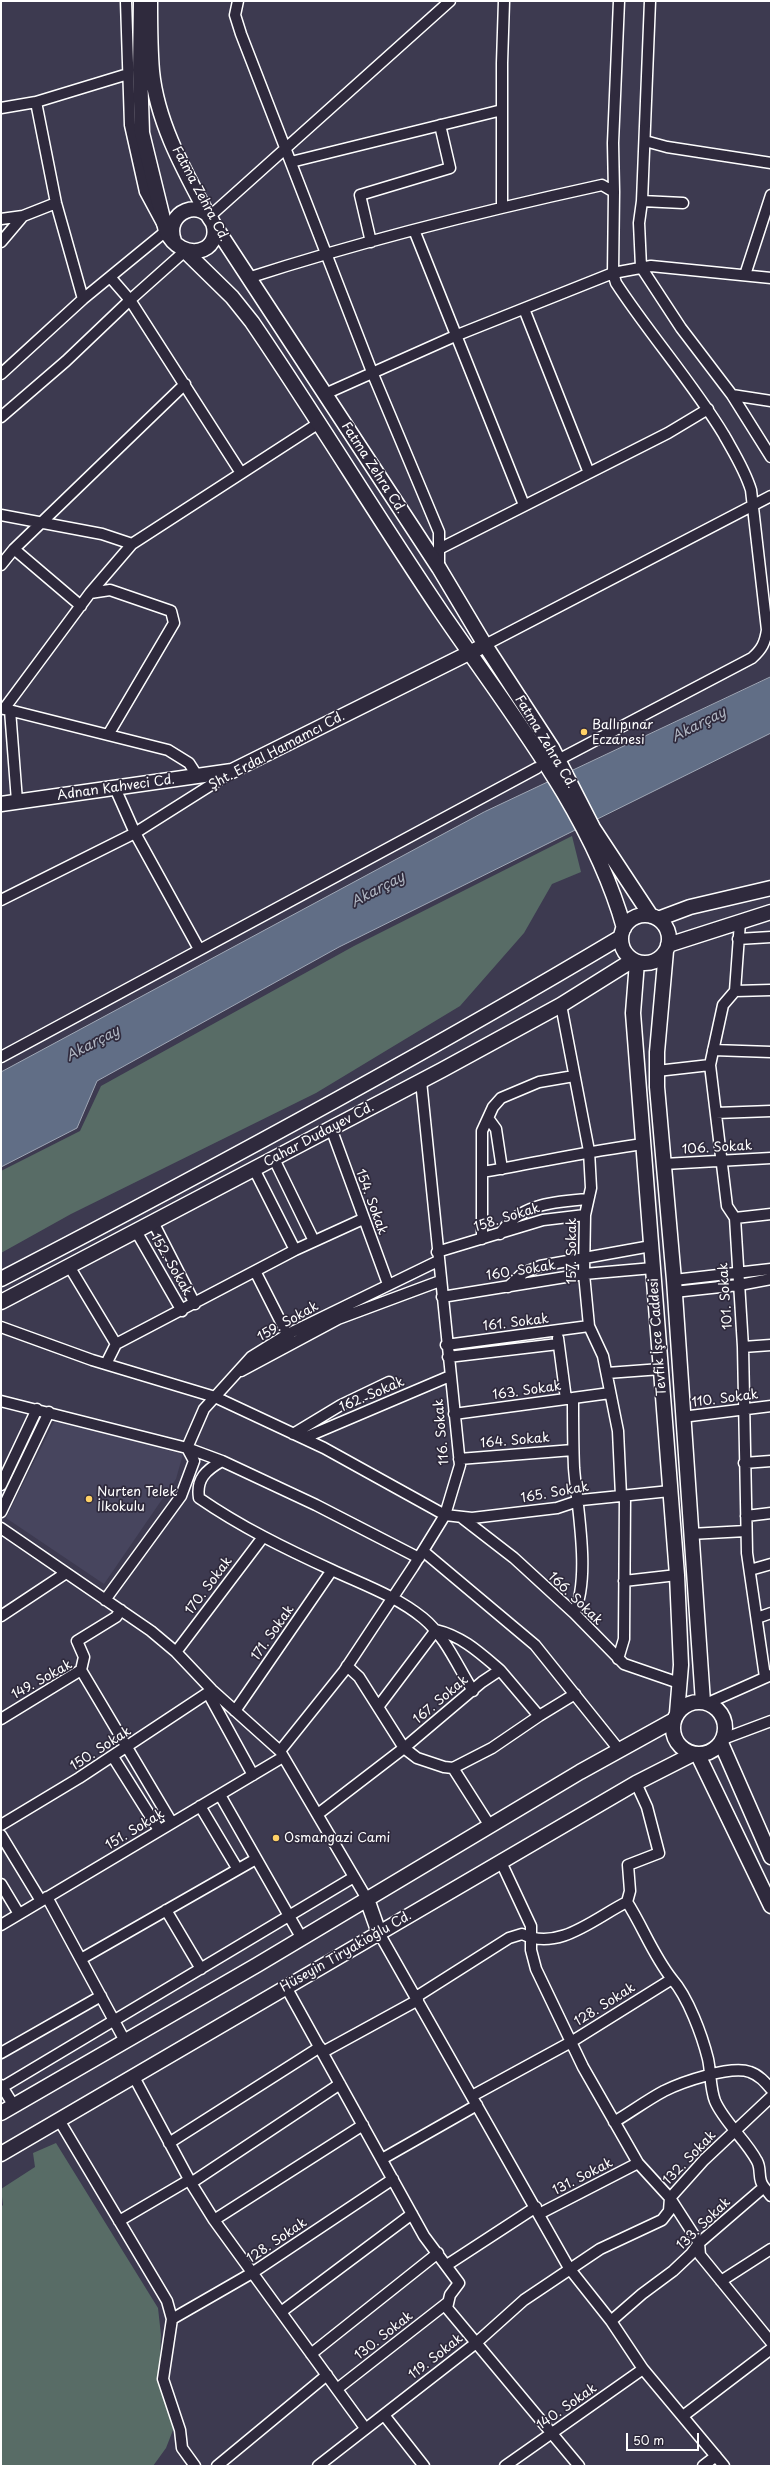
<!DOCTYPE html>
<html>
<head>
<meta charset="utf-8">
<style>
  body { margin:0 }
  #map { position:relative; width:772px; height:2467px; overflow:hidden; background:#3d3a50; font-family:"Playpen Sans",sans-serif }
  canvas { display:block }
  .frame { position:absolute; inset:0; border:2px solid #fff; pointer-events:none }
  .scale { position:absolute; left:626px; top:2433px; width:73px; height:18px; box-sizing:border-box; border:2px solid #fff; border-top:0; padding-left:5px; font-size:12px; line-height:14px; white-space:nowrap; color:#fff; -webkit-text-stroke:3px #2f2a3d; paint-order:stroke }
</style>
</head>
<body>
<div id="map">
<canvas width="772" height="2467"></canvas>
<div class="frame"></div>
<div class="scale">50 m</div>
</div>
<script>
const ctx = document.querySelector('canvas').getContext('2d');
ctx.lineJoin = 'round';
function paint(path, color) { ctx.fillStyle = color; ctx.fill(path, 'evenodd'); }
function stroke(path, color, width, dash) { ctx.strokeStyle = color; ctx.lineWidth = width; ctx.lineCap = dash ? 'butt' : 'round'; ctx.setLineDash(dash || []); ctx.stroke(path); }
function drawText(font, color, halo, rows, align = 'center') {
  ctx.font = font + ' "Playpen Sans",sans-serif'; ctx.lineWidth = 3.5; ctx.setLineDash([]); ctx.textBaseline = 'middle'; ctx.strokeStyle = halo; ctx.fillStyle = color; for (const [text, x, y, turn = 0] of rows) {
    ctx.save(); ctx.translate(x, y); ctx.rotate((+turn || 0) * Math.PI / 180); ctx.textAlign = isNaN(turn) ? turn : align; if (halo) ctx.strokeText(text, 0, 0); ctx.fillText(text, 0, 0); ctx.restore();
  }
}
paint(new Path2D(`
  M55 1420 183 1454 176 1479 104 1584 6 1518Z`), '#47455e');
paint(new Path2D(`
  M572 836 581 872 552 884 524 933 460 1006 316 1093 71 1214 1 1253V1171L80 1131 101 1086 354 946Z
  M56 2143 158 2308 161 2335 159 2381 175 2425 166 2448 153 2466H1V2207L3 2205 1 2189 35 2167 33 2153Z`), '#586c66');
const water = new Path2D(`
  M771 677V733L339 947 97 1081 77 1128 1 1167V1072L484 812Z`);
paint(water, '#616e86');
stroke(water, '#a0a8b6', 1);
const street = new Path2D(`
  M238 1 235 15 241 34 372 372 439 532V568
  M36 102 56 203 83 299
  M1 108 36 102 128 74
  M645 141 667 147 771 163
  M291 162 502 110
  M614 192 613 143 619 1
  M642 201 650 1
  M683 203 642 201 639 223 641 267 681 328 732 395 771 457
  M502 207V63L504 1
  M209 217 450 1
  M1 219 23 216 56 203
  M414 230 524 505
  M1 242 23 216
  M371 242 360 195 450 168 440 125
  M745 275 771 195
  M110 277 130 300 241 473
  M248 278C365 240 483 211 602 185L614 192 613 273 616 283C650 335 692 382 724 435 734 453 745 470 751 490L767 630C765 643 762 649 752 658L558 760
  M524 309 589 473
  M1 374 83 299 166 231 145 192 130 125 126 1
  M325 394 455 336 613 273 651 266 771 278
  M732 395 771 401
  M1 417 66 361 130 300 185 251
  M1 515 102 534 132 544
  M14 549 81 606
  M439 549 668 433 708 409
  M1 565 14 549 185 384
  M90 593 132 544 319 423
  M485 645 771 496
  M1 708 168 750 189 763 198 777
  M4 709 90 593 110 590 171 611 174 623 108 735
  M10 710 17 801
  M115 788 135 833 199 949
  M1 900 135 833 230 773
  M740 922 735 991 723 1005 710 1065 727 1206 735 1218 743 1347 747 1553 765 1677
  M738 939 771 937
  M735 991 771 990
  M561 1005 589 1151 591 1188 585 1215 584 1274 589 1326 603 1356 618 1431 621 1496
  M713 1050 771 1052
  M1 1057 537 768
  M657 1071 710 1065
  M716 1113 771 1111
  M488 1118 496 1129 502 1169
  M331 1128 388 1284
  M274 1159 314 1241
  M664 1164 771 1158
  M254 1169 295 1250
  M482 1172V1131L493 1107 501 1098 539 1082 574 1076
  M735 1218 771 1214
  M153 1222 195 1304
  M136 1231 182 1311
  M500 1234C520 1203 555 1202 588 1199
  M482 1239V1172C536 1163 589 1151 643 1144
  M437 1252 543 1220 585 1215
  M69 1266 116 1344 295 1250 363 1219
  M255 1271 290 1340
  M674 1280 771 1269
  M508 1287 523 1273 540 1266 651 1246
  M674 1292 739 1285 771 1279
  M442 1297 584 1274 653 1268
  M1 1327 92 1360 215 1397 324 1448 445 1515 472 1518 557 1508 581 1500 670 1491
  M558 1338 566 1399
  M446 1345 589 1326
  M743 1347 771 1345
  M448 1357 558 1344
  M106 1364 116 1344
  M241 1371 338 1319 440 1281
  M607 1373 661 1369
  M573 1398 610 1393
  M1 1401 187 1448 222 1461 316 1505 419 1558
  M454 1414 573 1398C573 1421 573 1445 574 1468 577 1507 591 1578 574 1613
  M682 1417 771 1406
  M293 1434 341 1405 389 1382
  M304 1438 450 1376
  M459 1459 573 1450
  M222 1461C206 1470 196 1479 199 1498 241 1527 286 1549 332 1570 364 1585 396 1596 423 1618 445 1636 458 1667 473 1691
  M744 1463 771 1461
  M1 1485 37 1409
  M1 1512 49 1412
  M746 1516 771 1513
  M461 1517 514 1558 574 1613 624 1664 679 1683
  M1 1528 151 1631 176 1652 212 1690 280 1751 367 1899
  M690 1534 746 1531
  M423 1551 535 1645 620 1751
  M750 1570 771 1564
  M624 1581 677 1575
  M105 1600 181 1496 194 1461 187 1448 204 1409 251 1357 288 1334 438 1261
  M1 1616 66 1573
  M757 1618 771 1613
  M176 1652 263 1537
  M618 1659 624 1639 625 1496
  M347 1666 359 1677 404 1748 417 1758 444 1767 453 1768 492 1748 539 1716
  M81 1670 84 1657 77 1641 116 1617 121 1610
  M208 1693 253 1775
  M708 1703 771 1675
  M378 1707 436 1630C462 1636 480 1653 500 1670
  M235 1711 332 1570
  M1 1719 81 1670 172 1823
  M723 1739 771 1721
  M280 1751 344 1671 413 1567 445 1515 460 1465 421 1081
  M113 1757 159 1830
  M453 1768 490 1826
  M220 1795 301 1937
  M200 1806 237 1868
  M318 1814 404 1748 482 1682 500 1670 539 1716 575 1694
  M1 1825 79 1778 212 1690
  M1 1835 41 1901
  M501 1862 531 1926V1950L536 1969 583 2067 638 2163 670 2198 699 2243 700 2255 771 2342
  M1 1884 19 1914
  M47 1897 125 2041
  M166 1910 201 1969
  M1 1925 283 1757
  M379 1933 569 2268 611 2321 643 2369 724 2466
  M81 1959 256 1859
  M286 1987 424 2236 459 2283 450 2295 447 2308 579 2466
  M416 1997 509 1938 522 1934C559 1952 596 1917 627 1902L630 1891 628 1865 659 1853 647 1807 636 1783
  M323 2052 418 2000
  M1 2053 101 1996
  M134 2077 191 2183 214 2220 365 2428
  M1 2085 14 2106
  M1 2088 354 1877
  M472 2096 571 2042 672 1979C653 1955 643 1927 627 1902
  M59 2120 167 2301 172 2319 163 2379 180 2430 182 2448 195 2466
  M614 2122C631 2112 647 2100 664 2091 682 2082 731 2065 750 2072 759 2075 765 2082 771 2089
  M169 2143 320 2047
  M382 2159 477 2105
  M191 2183 340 2084
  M764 2187 771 2196
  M539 2214 638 2163
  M214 2220 363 2125
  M119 2221 189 2180
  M447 2265 536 2207
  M721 2281 771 2249
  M281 2312 412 2214
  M172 2319 252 2273 393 2179
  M611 2321 642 2294 673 2271 691 2254 699 2243 764 2187C757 2179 762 2170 757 2161 746 2140 724 2122 715 2101 710 2088 711 2073 708 2059 702 2035 688 1997 672 1979
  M311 2354 438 2253
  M337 2389 447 2303
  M384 2415 424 2466
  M683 2416 771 2349
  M217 2466 327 2375
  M318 2466 476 2343 524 2300 600 2249 662 2220 669 2211 670 2198 704 2160 771 2097
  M505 2466 643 2369
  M703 2466 716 2456`);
const secondary = new Path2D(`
  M141 1 140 70 142 133 166 231C182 264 223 253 213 223 203 197 163 211 174 241
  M150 1C150 24 150 48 152 71 157 123 185 172 209 217L439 568 485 645 552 748 593 828 651 916
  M185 251 232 297 252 322C317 417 377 517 442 613 508 710 592 813 624 928
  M1 804 232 771 479 648
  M621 939a24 24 0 1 1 48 0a24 24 0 1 1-48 0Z
  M658 919 690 907 771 888
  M668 945 771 912
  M666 951 657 1052V1087L674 1280 703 1702
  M637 962 633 1013 677 1575 681 1665 677 1713
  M1 1279C211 1170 418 1058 621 937
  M1 1302 442 1070 561 1005 633 960
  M673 1728a26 26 0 1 1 52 0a26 26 0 1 1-52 0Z
  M721 1743 771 1857
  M698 1755 771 1906
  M367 1899 379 1933
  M1 2113 257 1965 580 1772 674 1720
  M1 2154 636 1783 693 1754`);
stroke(street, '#fff', 13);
stroke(secondary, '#fff', 17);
stroke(street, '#2f2a3d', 10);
stroke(secondary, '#2f2a3d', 14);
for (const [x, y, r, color] of [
  [584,732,4,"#ffd166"],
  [89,1499,4,"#ffd166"],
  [276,1838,4,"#ffd166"]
]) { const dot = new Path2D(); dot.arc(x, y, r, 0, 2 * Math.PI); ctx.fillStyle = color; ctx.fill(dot); stroke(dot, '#2f2a3d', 1.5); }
drawText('13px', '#fff', '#2f2a3d', [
  ["Fatma Zehra Cd.",200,194,62],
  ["Fatma Zehra Cd.",373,468,57],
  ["Fatma Zehra Cd.",545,742,59],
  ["Şht. Erdal Hamamcı Cd.",277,751,-28],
  ["Adnan Kahveci Cd.",116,788,-8],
  ["Cahar Dudayev Cd.",319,1135,-28],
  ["106. Sokak",717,1148,-3],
  ["154. Sokak",371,1202,70],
  ["158. Sokak",507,1218,-17],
  ["157. Sokak",572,1251,-90],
  ["152. Sokak",171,1265,60],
  ["160. Sokak",521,1271,-9],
  ["101. Sokak",726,1296,-94],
  ["159. Sokak",288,1322,-29],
  ["161. Sokak",516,1323,-7],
  ["Tevfik İşce Caddesi",658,1337,-94],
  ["163. Sokak",527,1391,-8],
  ["162. Sokak",372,1395,-23],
  ["110. Sokak",725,1399,-7],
  ["116. Sokak",442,1432,-95],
  ["164. Sokak",515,1441,-5],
  ["165. Sokak",555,1493,-10],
  ["170. Sokak",209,1586,-53],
  ["166. Sokak",575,1599,44],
  ["171. Sokak",273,1633,-55],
  ["149. Sokak",42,1680,-29],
  ["167. Sokak",441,1700,-40],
  ["150. Sokak",101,1749,-33],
  ["151. Sokak",135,1830,-31],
  ["Hüseyin Tiryakioğlu Cd.",346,1952,-30],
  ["128. Sokak",605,2005,-32],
  ["132. Sokak",690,2158,-46],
  ["131. Sokak",583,2177,-27],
  ["133. Sokak",704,2224,-44],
  ["128. Sokak",277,2241,-34],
  ["130. Sokak",384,2336,-38],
  ["119. Sokak",436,2357,-38],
  ["140. Sokak",567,2407,-35]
]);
drawText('13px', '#fff', '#2f2a3d', [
  ["Ballıpınar",592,725],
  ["Eczanesi",592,740],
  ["Nurten Telek",97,1492],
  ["İlkokulu",97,1507],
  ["Osmangazi Cami",284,1838]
], 'left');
drawText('italic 14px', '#b0b6c2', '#2f2a3d', [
  ["Akarçay",699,725,-27],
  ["Akarçay",378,890,-28],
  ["Akarçay",93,1044,-28]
]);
</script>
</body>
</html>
